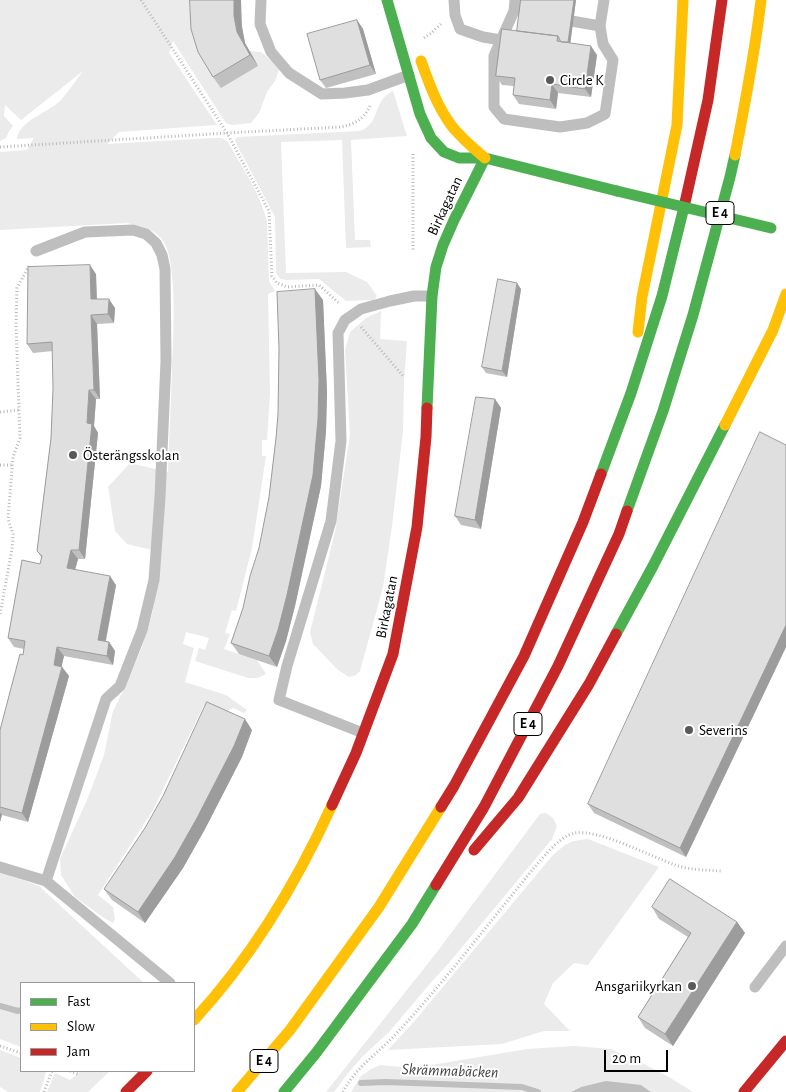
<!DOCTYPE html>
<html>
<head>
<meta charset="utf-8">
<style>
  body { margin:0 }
  #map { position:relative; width:786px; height:1092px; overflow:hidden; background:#fff; font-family:"Alegreya Sans",sans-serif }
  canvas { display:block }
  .legend { position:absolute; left:20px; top:982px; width:175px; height:90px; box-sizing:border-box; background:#fff; border:1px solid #999; margin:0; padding:6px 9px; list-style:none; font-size:15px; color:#000 }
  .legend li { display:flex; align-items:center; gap:10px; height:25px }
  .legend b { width:25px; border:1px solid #999 }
  .scale { position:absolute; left:604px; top:1050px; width:64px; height:22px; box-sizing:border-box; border:2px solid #000; border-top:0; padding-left:6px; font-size:15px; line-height:18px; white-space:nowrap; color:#000; -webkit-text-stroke:4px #fff; paint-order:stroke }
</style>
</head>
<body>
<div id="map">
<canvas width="786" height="1092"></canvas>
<ul class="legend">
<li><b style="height:6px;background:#4caf50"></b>Fast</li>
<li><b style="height:6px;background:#ffc107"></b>Slow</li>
<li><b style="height:6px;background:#c62828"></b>Jam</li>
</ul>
<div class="scale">20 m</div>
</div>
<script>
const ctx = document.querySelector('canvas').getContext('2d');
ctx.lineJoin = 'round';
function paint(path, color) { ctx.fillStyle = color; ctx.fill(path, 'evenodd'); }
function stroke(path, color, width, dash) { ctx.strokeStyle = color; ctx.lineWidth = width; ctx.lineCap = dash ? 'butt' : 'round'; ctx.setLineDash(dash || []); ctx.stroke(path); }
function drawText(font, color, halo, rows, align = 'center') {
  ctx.font = font + ' "Alegreya Sans",sans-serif'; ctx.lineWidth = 4; ctx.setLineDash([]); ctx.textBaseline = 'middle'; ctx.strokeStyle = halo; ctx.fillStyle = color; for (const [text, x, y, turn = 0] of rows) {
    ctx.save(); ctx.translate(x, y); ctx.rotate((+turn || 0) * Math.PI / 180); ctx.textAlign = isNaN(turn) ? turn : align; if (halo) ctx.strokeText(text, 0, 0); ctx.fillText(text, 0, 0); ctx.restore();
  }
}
paint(new Path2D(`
  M0 0H199L250 51 261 52 275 64 279 70 275 81 267 92 259 113 251 123 232 125 226 123 173 41 169 53 217 125 119 132 107 144 213 138H222L228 142C241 166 261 194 267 222L269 281 275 291 268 294 270 393 267 440H262V456H266L252 548 236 611 232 610 225 633 230 634 224 649 257 660 266 674 258 678H248L195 661 199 648 205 650 209 638 186 632 183 644 194 648 185 682 226 695 247 710 244 713 233 708 224 713 204 705 153 810 98 895 113 907 115 919 113 923 104 918 75 897 61 875 60 859 87 800 104 755 113 711 125 687 142 647 152 614 161 552 127 544 115 531 108 487 130 463 168 472C169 438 171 405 172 371 173 341 178 267 164 242 156 229 140 226 127 223L0 230V152L27 150 34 138 17 139C19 120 50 112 61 100 69 91 75 81 83 71L21 120 5 105 4 116 13 126 9 131 6 138 0 141Z
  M393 91 407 136 351 140 355 240H370L371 247 346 248 342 140 281 142 286 273 346 272 367 282 377 296 374 300 346 301 319 279 286 280 280 279 276 273 275 217 236 143 235 139 238 137 359 131C362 130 365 129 367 127 380 117 374 100 393 91Z
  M381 311 380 339 407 341 404 382 403 431 392 526 383 587 360 671 356 675 349 677 338 670 313 644 310 632 335 532 350 435 345 350 350 332 366 318Z
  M546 813 553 818 557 826 552 839 448 964 434 979 389 1032 363 1056 349 1072 334 1092H326L437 952 540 814Z
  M588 839 659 867 588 965 574 963 553 983 544 1004 570 1031H544L502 1044 388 1050 412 1024 552 856C567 843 568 841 588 839Z
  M0 872 39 886 144 983H21V1047L0 1039Z
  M574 1046 611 1049 640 1062 669 1077 693 1092H651L641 1085 581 1087 571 1092H351L361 1076 371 1069 380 1065 413 1068 527 1049Z
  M0 1050 21 1058V1071H46L44 1080 40 1092H8L0 1087Z
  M81 1071H110L88 1092H47L55 1073 70 1080Z`), '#ebebeb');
paint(new Path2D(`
  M606 1081 641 1085 651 1092H571L581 1087Z`), '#bebebe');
stroke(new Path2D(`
  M0 1006 18 1011 21 1010
  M361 1083 386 1082 522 1087 538 1092`), '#bebebe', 6);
stroke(new Path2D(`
  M141 0 227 133 269 211 272 276 277 283 287 287 319 285 340 304
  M424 38 430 34 442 23
  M0 147 227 133 339 127C354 125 363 120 370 106
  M413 154V250
  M361 327 404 377
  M0 412 19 410
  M0 465H13
  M0 614 12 549 13 534 8 519 13 457 20 438 16 324 17 288 30 264
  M0 1046 21 1053
  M70 1071 78 1074
  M44 1092 52 1071
  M343 1092C354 1069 376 1055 394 1036 439 988 479 936 520 885 532 871 557 836 575 833 599 829 650 856 675 865 690 870 706 870 721 871`), '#b9b9b9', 3, [1, 2.5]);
stroke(new Path2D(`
  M261 0 260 24 271 52 289 73 322 94 345 93 368 90 409 75
  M454 0 455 15 460 29 483 37 501 40 514 11 515 0
  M560 19 600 26 604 0
  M501 40 494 56V107L504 119 560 127 587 123 605 114 613 60 603 44 600 26
  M36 251 85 232 133 230 146 234 156 243 162 255 165 269 166 361 160 497 154 580 142 630 120 686 106 699 46 881
  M363 733 279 700 287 666 331 521 341 441 338 333 345 320 361 309 390 301 414 296H432
  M0 867 46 881 170 983
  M755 987 786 946`), '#bebebe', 11);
stroke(new Path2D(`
  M387 0 420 114 431 138 444 152 459 158H485L617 191
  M427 408 432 296 436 267 443 245 454 220 485 158
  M601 474 631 393 662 296 684 207
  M627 511 663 411 693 315 730 177 735 155
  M616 634 653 566 725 425
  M284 1092 316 1053 412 924 436 885`), '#4caf50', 11);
stroke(new Path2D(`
  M421 61C429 83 437 106 451 125 461 138 473 148 485 158
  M735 155C745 104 755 52 761 0
  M638 332 642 297 677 125 683 0
  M725 425 773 330 786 294
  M194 1020C252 957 297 882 332 805
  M237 1092 290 1030 379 907 441 807`), '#ffc107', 11);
stroke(new Path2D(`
  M684 207 708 100 722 0
  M332 805 356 753 393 654 417 527 426 437 427 408
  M441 807 454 786 524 656 583 522 601 474
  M474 850 518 798 589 684 616 634
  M436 885 484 807 558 666 619 534 627 511
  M126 1092 147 1071
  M744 1092 786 1041`), '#c62828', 11);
stroke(new Path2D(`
  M617 191 771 228`), '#4caf50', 11);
paint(new Path2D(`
  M521 0H576L570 43 597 55 591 97 558 93 556 109 519 104 513 95 514 86 502 85 496 76 517 31Z
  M357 20 363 29 376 74 326 88 320 80Z
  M242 27 245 43 258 66 221 88 213 77Z
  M96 274 97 299 115 308 114 323 97 324 100 399H96L94 426 98 433 85 559H78L75 570 116 585 106 641 109 642 115 651 113 665 64 656 61 667H62L69 676 28 822 2 815 0 822V730L23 655 24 649 14 647 8 638 40 564 42 558 37 551 51 438 53 389V351L33 353 27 344Z
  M521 289 507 377 486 373 482 367Z
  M323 300 327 392 326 431 321 486 295 606 286 641 277 667 239 654 231 643 243 608 259 548 269 497 276 438 278 414Z
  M495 399 501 408 481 529 461 525 455 516Z
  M786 445V647L686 857 594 813 588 804Z
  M252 730 242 757 205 829 183 868 145 923 112 900 104 889Z
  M652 907 737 922 745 933 673 1046 645 1028 638 1017 688 937 659 919Z`), '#c0c0c0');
paint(new Path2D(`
  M234 0H241L242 27 245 43 258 66 250 55 237 32 234 16Z
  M574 0H576L570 46 568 42Z
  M357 20 363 29 376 74 370 65Z
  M591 46 597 55 591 97 585 89Z
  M552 84 558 93 556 109 550 100Z
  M90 265 96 274 97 308 91 299Z
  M517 283 521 289 507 377 502 371Z
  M315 289 323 300 327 392 326 431 321 486 295 606 286 641 277 667 269 656Z
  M109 299 115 308 114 323 108 314Z
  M91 315 97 324 100 399 94 390Z
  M89 390 96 399 94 426 98 433 85 559 79 550Z
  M495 399 501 408 481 529 475 520Z
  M71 550 78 559 73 577 67 568Z
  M110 576 116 585 104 649 98 640Z
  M786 625V647L686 857 680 848Z
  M109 642 115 651 113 665 107 656Z
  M57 647 64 656 60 674 54 665Z
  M62 667 69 676 28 822 22 813Z
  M245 719 252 730 242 757 205 829 183 868 145 923 138 912Z
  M0 812 2 815 0 822Z
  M737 922 745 933 673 1046 665 1034Z`), '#9c9c9c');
const building = new Path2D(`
  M190 0H234V16L237 32 250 55 213 77 198 52 191 29 190 9Z
  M521 0H574L568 42H561L558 36 517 31Z
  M357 20 370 65 320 80 307 34Z
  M502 29 558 36 557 41 591 46 585 89 552 84 550 100 513 95 515 78 496 76Z
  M90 265 91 299H109L108 314 91 315 94 390H89L87 423 92 424 79 550H71L67 568 110 576 98 640 109 642 107 656 57 647 54 665 62 667 22 813 0 807V730L20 654 23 655 25 641 8 638 22 560 40 564 42 556 37 551 51 438 53 389 52 342 27 344 28 267Z
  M498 279 517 283 502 371 482 367Z
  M315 289 319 380 318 419 313 475 287 595 278 630 269 656 231 643 243 608 250 576 259 548 269 497 276 438 278 414 279 349 277 292Z
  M476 397 495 399 475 520 455 516Z
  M760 432 786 445V625L680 848 588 804Z
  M207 702 245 719 234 746 197 818 175 857 138 912 104 889 145 828 163 796Z
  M670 879 737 922 665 1034 638 1017 691 933 652 907Z`);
paint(building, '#dfdfdf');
stroke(building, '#9c9c9c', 1);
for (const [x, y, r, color] of [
  [550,80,5,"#595959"],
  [73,455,5,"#595959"],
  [689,730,5,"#595959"],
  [692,986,5,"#595959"]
]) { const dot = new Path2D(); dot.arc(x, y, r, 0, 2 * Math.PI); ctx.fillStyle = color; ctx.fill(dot); stroke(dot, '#fff', 2); }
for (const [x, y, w] of [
  [720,213,28],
  [528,724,28],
  [264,1061,28]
]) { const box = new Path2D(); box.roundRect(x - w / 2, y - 11.5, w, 23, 4); ctx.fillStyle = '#fff'; ctx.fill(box); stroke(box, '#000', 1); }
drawText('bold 14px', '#000', null, [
  ["E 4",720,213],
  ["E 4",528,724],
  ["E 4",264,1061]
]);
drawText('15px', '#000', '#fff', [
  ["Circle K",560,80],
  ["Österängsskolan",83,455],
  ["Severins",699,730],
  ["Ansgariikyrkan",682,986,"right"]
], 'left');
drawText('15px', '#000', '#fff', [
  ["Birkagatan",445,206,-65],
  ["Birkagatan",387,607,-79]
]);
drawText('italic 16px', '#434343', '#fff', [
  ["Skrämmabäcken",450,1071,2]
]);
</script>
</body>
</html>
